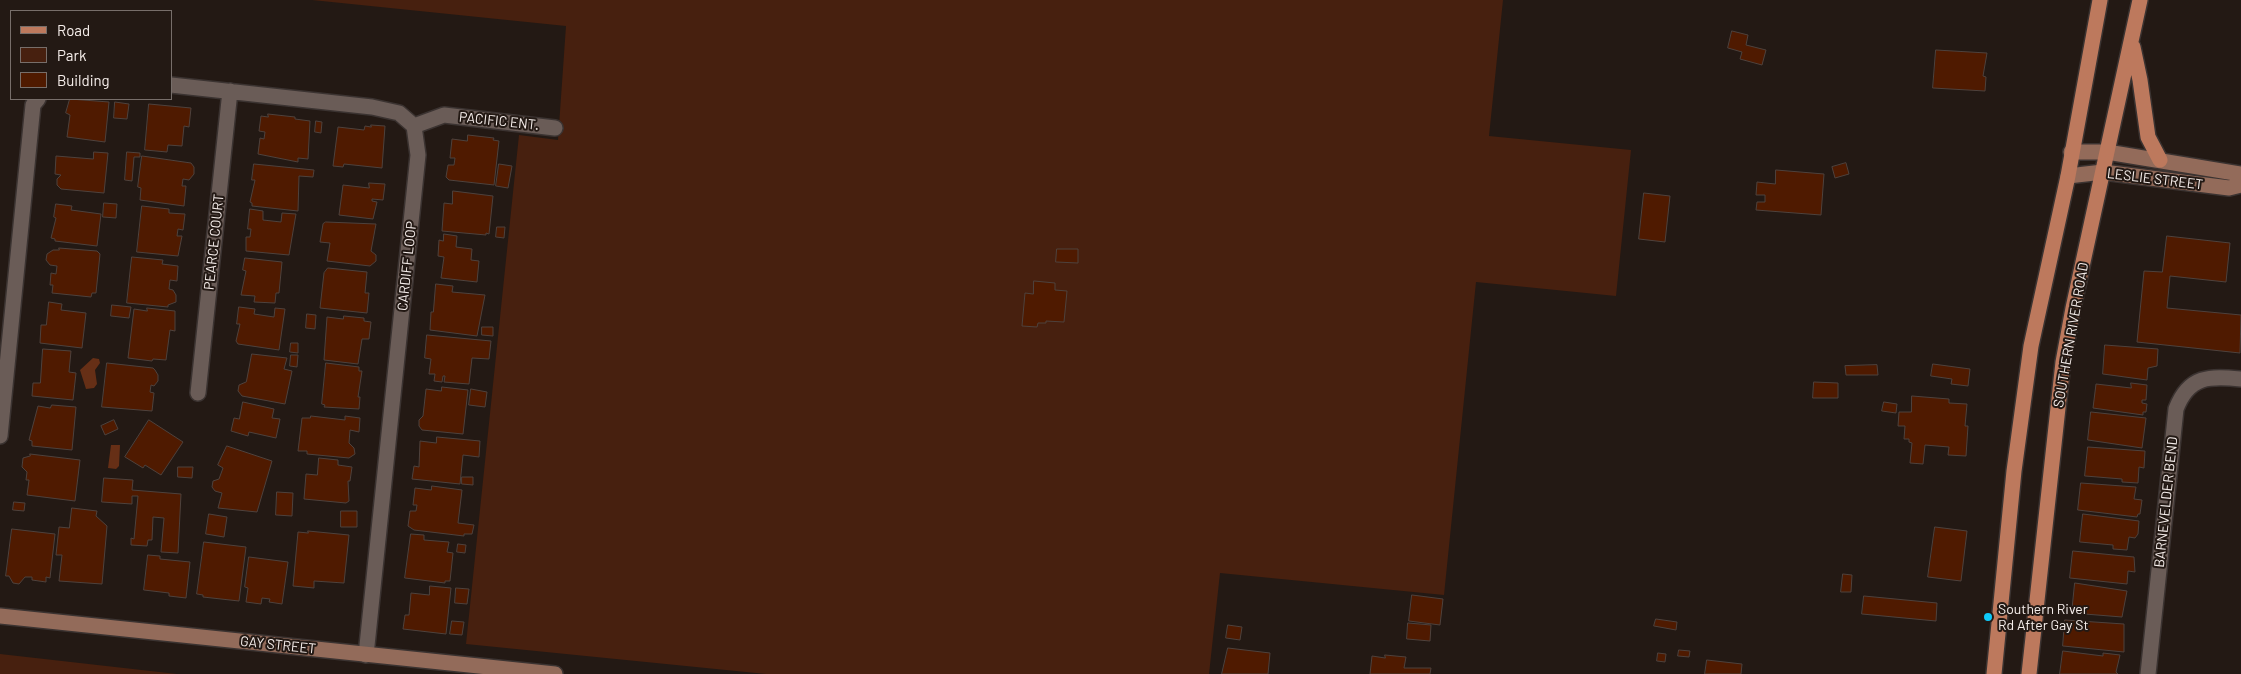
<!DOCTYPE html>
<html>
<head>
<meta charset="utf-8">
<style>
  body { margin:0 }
  #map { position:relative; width:2241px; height:674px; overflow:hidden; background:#231914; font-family:Barlow,sans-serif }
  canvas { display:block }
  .legend { position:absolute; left:10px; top:10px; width:162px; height:90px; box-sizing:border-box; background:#231914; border:1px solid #776e6a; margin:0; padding:6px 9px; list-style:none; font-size:15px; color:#f6eeeb }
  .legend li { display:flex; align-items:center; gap:10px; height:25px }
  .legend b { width:25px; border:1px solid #776e6a }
</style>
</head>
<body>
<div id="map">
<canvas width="2241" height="674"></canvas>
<ul class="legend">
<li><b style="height:6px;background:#bd795d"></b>Road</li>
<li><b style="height:14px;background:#47200f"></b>Park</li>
<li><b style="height:14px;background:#4f1a00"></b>Building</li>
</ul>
</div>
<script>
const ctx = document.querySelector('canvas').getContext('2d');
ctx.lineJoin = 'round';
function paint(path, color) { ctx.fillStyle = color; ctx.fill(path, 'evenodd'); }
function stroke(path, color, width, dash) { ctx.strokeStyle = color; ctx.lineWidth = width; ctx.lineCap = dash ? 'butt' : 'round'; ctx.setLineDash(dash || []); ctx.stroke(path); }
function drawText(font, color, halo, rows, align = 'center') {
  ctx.font = font + ' Barlow,sans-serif'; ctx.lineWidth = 4; ctx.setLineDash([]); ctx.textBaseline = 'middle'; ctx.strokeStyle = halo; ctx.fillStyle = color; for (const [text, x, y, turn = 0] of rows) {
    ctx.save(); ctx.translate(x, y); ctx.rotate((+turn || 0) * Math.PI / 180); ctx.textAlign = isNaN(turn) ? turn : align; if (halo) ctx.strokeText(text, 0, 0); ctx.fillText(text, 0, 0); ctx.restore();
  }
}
paint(new Path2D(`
  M312 0H1503L1489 136 1631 150 1616 296 1476 282 1444 595 1220 573 1209 674H766L466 644 519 135 558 140 566 26Z
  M0 654 177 674H0Z`), '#47200f');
paint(new Path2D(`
  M93 358 99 359 100 363 95 370 97 384 94 388 86 389 80 370Z
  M111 445H120L119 466 116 469 108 468Z`), '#662f16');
const building = new Path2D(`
  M1732 31 1748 35 1746 45 1766 50 1762 65 1740 59 1742 52 1728 48Z
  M1936 50 1987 53 1983 76 1986 77 1985 91 1933 88Z
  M70 99 109 102 105 142 67 137 70 115 66 113Z
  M115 102 129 104 127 119 114 118Z
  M149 104 191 108 189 127 184 126 182 146 168 145 167 152 145 150Z
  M268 114 295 117V119L310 121 308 159 298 158V162L258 154 260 138 264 139 265 132 259 131 261 116 268 117Z
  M316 121 322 122 321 133 315 132Z
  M371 125 385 126 382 168 344 164 343 167 333 166 338 127 364 130 365 126 371 127Z
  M468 135 494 138 493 140 499 141 494 185 449 180 446 177 448 165H454L455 158H450L452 139 467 141Z
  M94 152 108 153 104 193 61 189 57 185V179L61 175 55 174 56 156 93 159Z
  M127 152 140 153V157H134L132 181 125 180Z
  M142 156 191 163 194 167V174L189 180 183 179 182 186H186L184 206 140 200 141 188 138 187Z
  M1846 163 1849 174 1835 178 1832 167Z
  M254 164 314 170 313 177 299 176 298 211 252 206V203L250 202 255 180H252Z
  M499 164 512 166 508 188 496 186Z
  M1776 170 1824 174 1821 215 1756 210 1757 202H1765V195H1756L1757 182 1775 184Z
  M369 183 385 184 383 200 372 199V201L377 202 373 219 339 215 343 185 369 188Z
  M453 191 493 196 489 234 486 233V235L442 231 444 203 452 204Z
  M1644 193 1670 196 1665 242 1639 239Z
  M104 203 117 204 116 218 103 217Z
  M56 204 72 206 71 210 101 214 97 246 55 241V239L51 238 56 218 54 217Z
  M142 206 169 209V213L185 214 183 230 178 229 177 236H182L178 256 137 252Z
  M250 209 263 211V220L281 222 282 213 296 214 289 255 246 251V237H250L251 229H248Z
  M326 222 376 224 371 251 376 255V261L370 266 327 261 330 243 320 242 323 224Z
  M497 227H505L504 238 496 237Z
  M444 234 457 236 456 247 472 249 471 260 479 261 477 282 441 278 444 257 438 256 439 240 443 241Z
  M2167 236 2230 243 2226 282 2170 276 2167 308 2241 315 2240 353 2137 342 2144 271 2162 272Z
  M59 248 97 251 100 254 96 293H92L91 297 52 293 53 285H50L51 273 56 274 57 266 50 265 46 260 47 254 53 250H59Z
  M1057 249H1078V263L1056 262Z
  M132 257 163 260 162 264 178 266 177 281 170 280 169 289 173 290 176 295V302L168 305V307L127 303Z
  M245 258 282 262 279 293H276L275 303 254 302 255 296 241 295 246 271 243 270Z
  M328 268 367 272 365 293H369L367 313 320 308 324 273Z
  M1034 281 1055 283V290L1067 291 1064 322 1046 321V323H1038L1037 327 1022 326 1025 293 1033 294Z
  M436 284 453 286 452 292 485 295 477 336 430 330 431 312H433Z
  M49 302 62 304 61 310 86 313 82 348 40 343 41 325H46Z
  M112 305 131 307 129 318 111 316Z
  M239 307 255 309 254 314 274 317 275 308 285 309 279 350 238 344 236 341 240 324H237Z
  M147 308 175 311V331L170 330 166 360 153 359 152 361 128 358 134 309 147 311Z
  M307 314 316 315 315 329 306 328Z
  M344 316 364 318V321L371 322 369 339H362L358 364 324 360 327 317 343 319Z
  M482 327H493V336L482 335Z
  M427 335 491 341 489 359 472 358 469 384 444 382 445 376H443L442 382 434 381 435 374H429L431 359 425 358Z
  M291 343H298V353L290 352Z
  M2105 345 2158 349 2157 366 2148 368 2147 380 2103 374Z
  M43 349 71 351 69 372 76 373 73 400 32 396 33 383H40Z
  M252 354 287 358 284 369 292 371 285 404 242 396 238 391 239 385 246 382Z
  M291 355H298L297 367 290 366Z
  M107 363 153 368 155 370 158 375V381L154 386 151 385 150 392 154 393 152 411 102 407Z
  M326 363 359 367V371H362L358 397H360L359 409 324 407 325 405 322 404Z
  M1933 364 1970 369 1968 386 1951 384 1952 379 1931 376Z
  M1877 365 1878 375H1846L1845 366Z
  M1814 382 1838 383V398H1813Z
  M2131 383 2147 385 2146 400H2142V403L2147 404 2146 412H2143V415L2093 408 2096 384 2131 388Z
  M442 387 468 390 463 434 422 430 419 426V420L423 416 426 389 441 391Z
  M471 389 487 392 485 407 469 405Z
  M1912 396 1949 399V403L1967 404 1965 426H1968L1966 456 1948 455 1949 447 1925 445 1923 464 1910 463 1912 443 1909 442V439H1904L1905 426H1898L1899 412H1911Z
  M243 402 274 409 272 418 280 419 276 438 249 432 248 436 231 431 234 418 239 419Z
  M1884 402 1897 404 1896 413 1882 411Z
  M52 405 76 407 72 450 32 446V441L29 440 38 406 50 408Z
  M2091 412 2146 418 2142 448 2088 440Z
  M311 416 345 420V416L360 418 359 432 350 430 349 443 354 448 355 454 349 458 307 454V451H298L302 418H310Z
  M114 420 118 429 105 435 101 426Z
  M149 420 183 442 161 475 145 465 143 468 125 457Z
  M437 437 480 441 479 457 463 455 460 484 412 479 414 466 419 467 420 441 436 443Z
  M227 446 272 461 257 512 218 508 222 493 215 491 212 487 213 481 219 479 223 468 218 465Z
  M2088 447 2145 451 2144 468 2139 467 2138 483 2122 482V479L2085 476Z
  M30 454 80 460 75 501 27 495 29 480H26L27 472 22 467 23 458 30 456Z
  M319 458 338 460V465L352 467 350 481H348L349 501 346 503 304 499 306 474 317 475Z
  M178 467H193L192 478 178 477Z
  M462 477H473V485L462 484Z
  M104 478 133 480 132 490 181 494 178 553 161 552 164 518 153 517 152 540H148L147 546 131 545V538L134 539 138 496H132V504L102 502Z
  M2081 483 2136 487 2134 499 2142 500 2140 514H2138L2137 517 2078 510Z
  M432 486 462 490 458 523 474 525 472 534H464V536L414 530 408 526 410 511H416L417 505H413L415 488 431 490Z
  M277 492 293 493 292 516 276 515Z
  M14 502 25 503 24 511 13 510Z
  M72 508 97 511 96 516 107 526 102 584 59 581 62 555H56L59 527 69 528Z
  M341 511H357V527H341Z
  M209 514 227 517 224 537 206 534Z
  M2083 514 2139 521 2138 534 2135 538 2129 537 2127 550 2113 549V545L2080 542Z
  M1935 527 1967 531 1961 581 1928 577Z
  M12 529 55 534 50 578 46 577V582L32 580V577H25L19 584 13 583 9 576H6Z
  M308 531 349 535 344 583 314 581V588L293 586 298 532 308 533Z
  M411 534 424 535V540L449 542 447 552 453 553 450 581H445V583L405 578Z
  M204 542 246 547 239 601 203 597V595L197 594Z
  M458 544 466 545 465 553 457 552Z
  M2073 551 2134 557 2135 572 2128 571 2127 584 2070 578Z
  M148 555 160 556V559L190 562 186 598 169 596V593L144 590Z
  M249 557 288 562 282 604 269 602 270 599 262 598 261 604 246 602 248 588 245 587Z
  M1843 574 1852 575 1851 592H1841Z
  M2075 583 2127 591 2122 617 2072 613Z
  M430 586 451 588 446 634 403 629 405 615H409L411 593 429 595Z
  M456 588 469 589 467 604 455 603Z
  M1412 595 1443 599 1440 625 1409 621Z
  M1864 596 1937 603 1936 621 1862 614Z
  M1656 619 1677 622 1676 630 1654 626Z
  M2065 620 2124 624V652L2063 646Z
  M452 621 464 622 462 635 450 634Z
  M1408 623 1431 625 1430 641 1407 639Z
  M1228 625 1242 627 1240 640 1226 638Z
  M1228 648 1270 653 1268 674H1222Z
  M1679 650 1690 651 1689 657 1678 656Z
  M2063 651 2103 656V653L2120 655 2116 672 2118 674H2060Z
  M1658 653 1666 654 1665 662 1657 661Z
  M1385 655 1406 657 1404 668H1431L1430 674H1370L1372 656 1385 658Z
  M1707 660 1742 664 1741 674H1705Z`);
paint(building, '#4f1a00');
stroke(building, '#4e423d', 1);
const street = new Path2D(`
  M171 85 372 107 399 113 414 126 418 155 366 655
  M414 126 444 115 555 128
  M198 393 230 91
  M0 436 33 105 38 99
  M2148 674 2176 409C2189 375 2210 376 2241 379`);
const secondary = new Path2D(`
  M2071 152H2107L2241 174
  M2068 176 2103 172 2229 188 2241 185
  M0 616 555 674`);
const primary = new Path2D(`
  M2133 47 2140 80 2148 137 2160 160
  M1994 674 2014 471 2031 346 2068 176 2100 0
  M2029 674 2063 362 2073 308 2140 0`);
stroke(street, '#3b3331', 18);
stroke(secondary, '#3b3331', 18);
stroke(primary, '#3b3331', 18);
stroke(street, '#6a5c57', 15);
stroke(secondary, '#936b5a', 15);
stroke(primary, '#bd795d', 15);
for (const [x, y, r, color] of [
  [1988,617,5,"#0fcafa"]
]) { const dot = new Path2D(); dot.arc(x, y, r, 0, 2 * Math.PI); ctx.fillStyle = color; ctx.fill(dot); stroke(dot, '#231914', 2); }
drawText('14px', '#f6eeeb', '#231914', [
  ["PACIFIC ENT.",499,121,6],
  ["LESLIE STREET",2155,179,7],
  ["PEARCE COURT",214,242,-84],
  ["CARDIFF LOOP",407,266,-84],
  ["SOUTHERN RIVER ROAD",2071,335,-80],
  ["BARNEVELDER BEND",2166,502,-84],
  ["GAY STREET",278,645,6]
]);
drawText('14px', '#f6eeeb', '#231914', [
  ["Southern River",1998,609],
  ["Rd After Gay St",1998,625]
], 'left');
</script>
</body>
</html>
